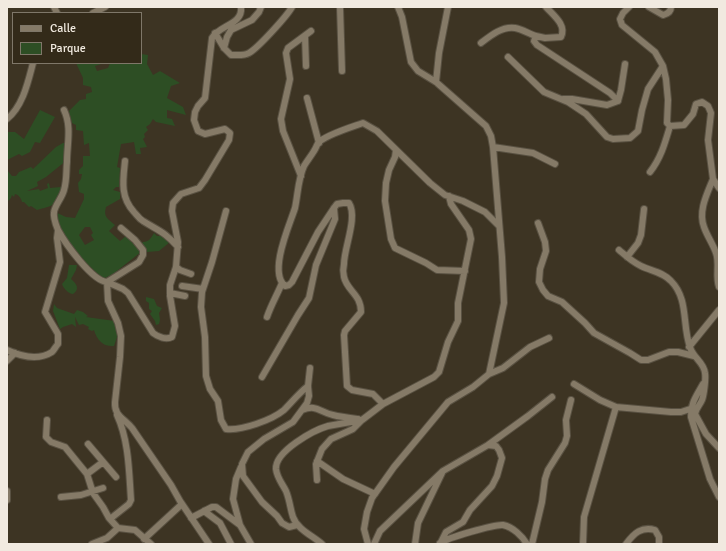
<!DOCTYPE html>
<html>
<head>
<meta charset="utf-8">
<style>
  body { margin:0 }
  #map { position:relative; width:726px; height:551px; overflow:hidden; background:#3d3423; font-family:Signika,sans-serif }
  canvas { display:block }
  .frame { position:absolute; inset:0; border:8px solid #f1eae0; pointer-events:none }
  .legend { position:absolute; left:12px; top:12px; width:130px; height:52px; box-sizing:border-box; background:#332a19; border:1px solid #7f7769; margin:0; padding:5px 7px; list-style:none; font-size:12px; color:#f1eae0 }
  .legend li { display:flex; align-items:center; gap:8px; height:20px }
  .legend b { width:20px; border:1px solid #7f7769 }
</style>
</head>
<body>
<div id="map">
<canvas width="726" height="551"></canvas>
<div class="frame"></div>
<ul class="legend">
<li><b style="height:5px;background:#857a67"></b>Calle</li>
<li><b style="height:11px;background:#2d4e24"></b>Parque</li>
</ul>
</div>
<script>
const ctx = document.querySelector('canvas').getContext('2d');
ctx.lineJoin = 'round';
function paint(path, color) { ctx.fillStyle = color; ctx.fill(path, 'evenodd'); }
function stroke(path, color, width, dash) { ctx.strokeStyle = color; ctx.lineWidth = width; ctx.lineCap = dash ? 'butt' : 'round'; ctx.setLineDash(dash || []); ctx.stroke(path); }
paint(new Path2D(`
  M141 54 148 55 147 64 153 75 160 71 180 83 171 86 167 98 183 107 186 115 167 110V118L172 119 175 126 156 122 153 119 150 124 146 127 148 130 144 134 145 137 143 139 147 147 140 148 141 154H136L134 142 121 144 117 167 120 168 119 187H116L113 190 120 192V199L106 207C103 217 108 219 115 225L109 231 120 241 126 236 141 252 113 274 103 279 75 252 60 232 55 212 66 217 75 218 84 199V194L79 192 78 183 81 179 82 174H79V170L83 166V156H90L89 143 84 145 83 131 76 130V125L72 123 69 111 80 100 86 99V94L92 92 91 87 83 85V78L76 63H104L95 66 97 71 108 68 110 63H141ZM85 227H90L93 233 91 235 94 240 85 245 79 235Z
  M40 110 55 117 40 143 35 142 30 152 22 156 19 154 7 160V132H15L24 139Z
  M63 143H65L67 160 46 177 37 182 38 186 27 191 39 189 40 191 48 188 47 184 49 183 50 188 61 187 63 191C57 205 52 206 37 210L31 206 29 207 24 202H22C21 198 19 195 15 194L14 197 12 195 11 198 7 202V170L12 176H16L19 172 31 167 33 169 56 147Z
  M154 233 157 236H161L164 234 170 242 159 251 147 252 141 244 143 242C149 242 151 238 154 233Z
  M69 265H77L76 270 71 279C77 284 80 289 73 294 69 294 63 288 62 284L67 278Z
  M146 297 154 299 157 306 162 308 159 313 160 320 159 324 156 325 155 321 150 314 152 311 149 309V303L146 301Z
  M54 304 57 308 74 314 77 310 83 312 88 316 86 317 115 321 119 331 114 346C103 347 97 340 94 330L92 331 88 329 89 327 83 324 79 325 75 317 76 327 72 324 63 327 60 329 53 311Z`), '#2d4e24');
const minor = new Path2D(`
  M54 7 57 13
  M340 7 342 71
  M546 7C553 15 567 25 561 37L545 38 536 36 534 41 537 45 610 93 618 101 607 105 572 99H563
  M629 7 623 13 620 19 622 25 655 52 663 66
  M649 7 663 15C667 14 671 12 671 7
  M93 13 105 7
  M215 33 224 48 231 55C237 55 244 56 249 53 258 48 287 16 292 7
  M305 36 306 66
  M481 43C490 36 502 26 515 28 522 29 529 34 536 36
  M224 48 227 37 231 30 252 20 259 12 261 7
  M508 57 544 92 568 102 586 114 607 137 613 139 630 138 638 131 642 110 648 89 663 66 666 79 668 100 667 123 670 126 684 125 693 114 696 104 702 102 708 106 711 113 708 140 713 179
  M436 82 439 53 448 7
  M307 98 319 143
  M618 101 621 90 625 64
  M7 119C23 106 28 82 33 63
  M493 147 533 153 555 164
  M396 150 395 157 389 170 386 183 385 201 391 239 395 248 426 263 437 270 465 271
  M125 161C123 180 120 197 134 212 137 215 139 219 143 221 159 231 165 232 178 247
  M650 172C661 158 665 143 670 126
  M301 176 283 131 281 119 290 79 286 53 288 48 311 31
  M719 188 713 179C707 194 698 211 704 227 707 236 713 244 716 253 720 264 715 276 719 287
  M226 211 212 262 202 292 201 307 205 337 206 376 210 389 218 401 221 420 226 429C241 431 272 420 284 410 292 402 299 393 308 386
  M538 223 545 242 546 251 540 269 539 282 543 290 548 296 562 302 585 323 594 333 630 353 641 360H648L669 352H678L694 356
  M58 230C56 225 53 218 54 212 55 205 62 198 64 190 67 180 66 171 67 162 67 144 72 127 64 110
  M619 250C626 256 632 262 641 266 651 271 663 272 671 281 689 299 682 326 690 347 693 358 704 362 705 373 706 378 704 395 702 400 700 405 696 408 695 414L706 434 719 448
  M627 257 638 243 641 235 644 209
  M176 267 180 270 191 274
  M182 286 203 289
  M170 293 185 296
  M267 317C271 305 277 295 282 283
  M689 347 719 310
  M7 350C20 356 38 361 52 352 54 350 56 346 58 344V334L45 312 60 262 57 238 58 230C65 243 92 281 107 282L139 262 143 255V250L135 240 121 228
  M7 361 15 353
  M489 374 503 368 530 347 549 338
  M262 377 298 315 309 298 316 265 335 219 334 208
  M574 384 600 400 616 407 671 412H681L690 409
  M703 384C697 395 690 404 691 417L710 479 719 497
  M383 404 434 377 439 372 448 342 458 321V303L471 239 469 230 451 204 449 196
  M302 410C317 404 319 412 333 415 341 417 350 418 358 419
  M47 420 46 437 51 442 65 447 87 474 93 493 103 507 109 518 118 528 135 530 151 544
  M88 444 116 477
  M488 445 528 416 552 397
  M317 461 343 479 375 494
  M87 474 103 462
  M317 480 316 464 322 449 331 439 353 429 362 420 383 404 373 394 352 390 347 386 344 335 345 331 361 312C361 294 347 291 344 277 343 273 343 268 344 264 344 248 358 217 349 203H343L337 204 334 208 318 232 292 282 289 285 285 286C268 272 290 224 295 208 298 194 298 179 304 166 307 161 311 156 314 151 316 148 317 145 318 143 325 135 352 127 363 123L377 131 430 183 445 195 463 201 485 212 499 226
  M7 491V500
  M61 497 81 495 103 488
  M204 511 220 523 231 544
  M191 518 212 507H216L240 525 251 544
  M110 519 129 504 131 500C129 472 129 441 117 415
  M240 525 233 499 236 479 241 467
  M297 525 289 527 282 523 277 516 262 502 243 476 242 464 248 452 264 439 293 422 307 403 309 396 308 386 310 368
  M144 539 182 504
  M440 543C447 538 495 524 503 525 513 527 522 536 527 544
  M92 544 107 538 118 528
  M209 544 180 501 171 485 132 428C124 418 114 416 115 402L120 357 121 336 118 323 108 301 107 282 123 289 128 293 153 333C158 337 166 340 172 337L175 326 170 296V285L176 267 178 242 172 211 173 203 181 194 199 188 205 180 229 140 230 133 225 129 205 134 198 131 194 120 195 112 198 106 205 98 212 38C219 25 243 25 241 7
  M322 544C313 536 297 529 293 517 290 508 290 501 286 491 282 483 277 478 276 469 275 451 314 430 328 426 339 424 351 422 362 420
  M368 544 364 529 367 512 372 498 394 467 448 402 473 387 489 374 504 303 502 257 493 147 491 136 486 126 436 82 418 71 411 62 402 17 398 7
  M374 544 380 531 443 471 488 445 496 446 499 450 502 458 497 476 492 486 470 510 463 522 446 532 441 542
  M415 544 418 523 442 473
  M532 544 542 502 545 479 548 470 565 443 567 436 566 420 571 400
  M583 544 584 517 616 407
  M626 544C634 533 642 526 655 530L659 537V544`);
stroke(minor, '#595142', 8);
stroke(minor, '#857a67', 6);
</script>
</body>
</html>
